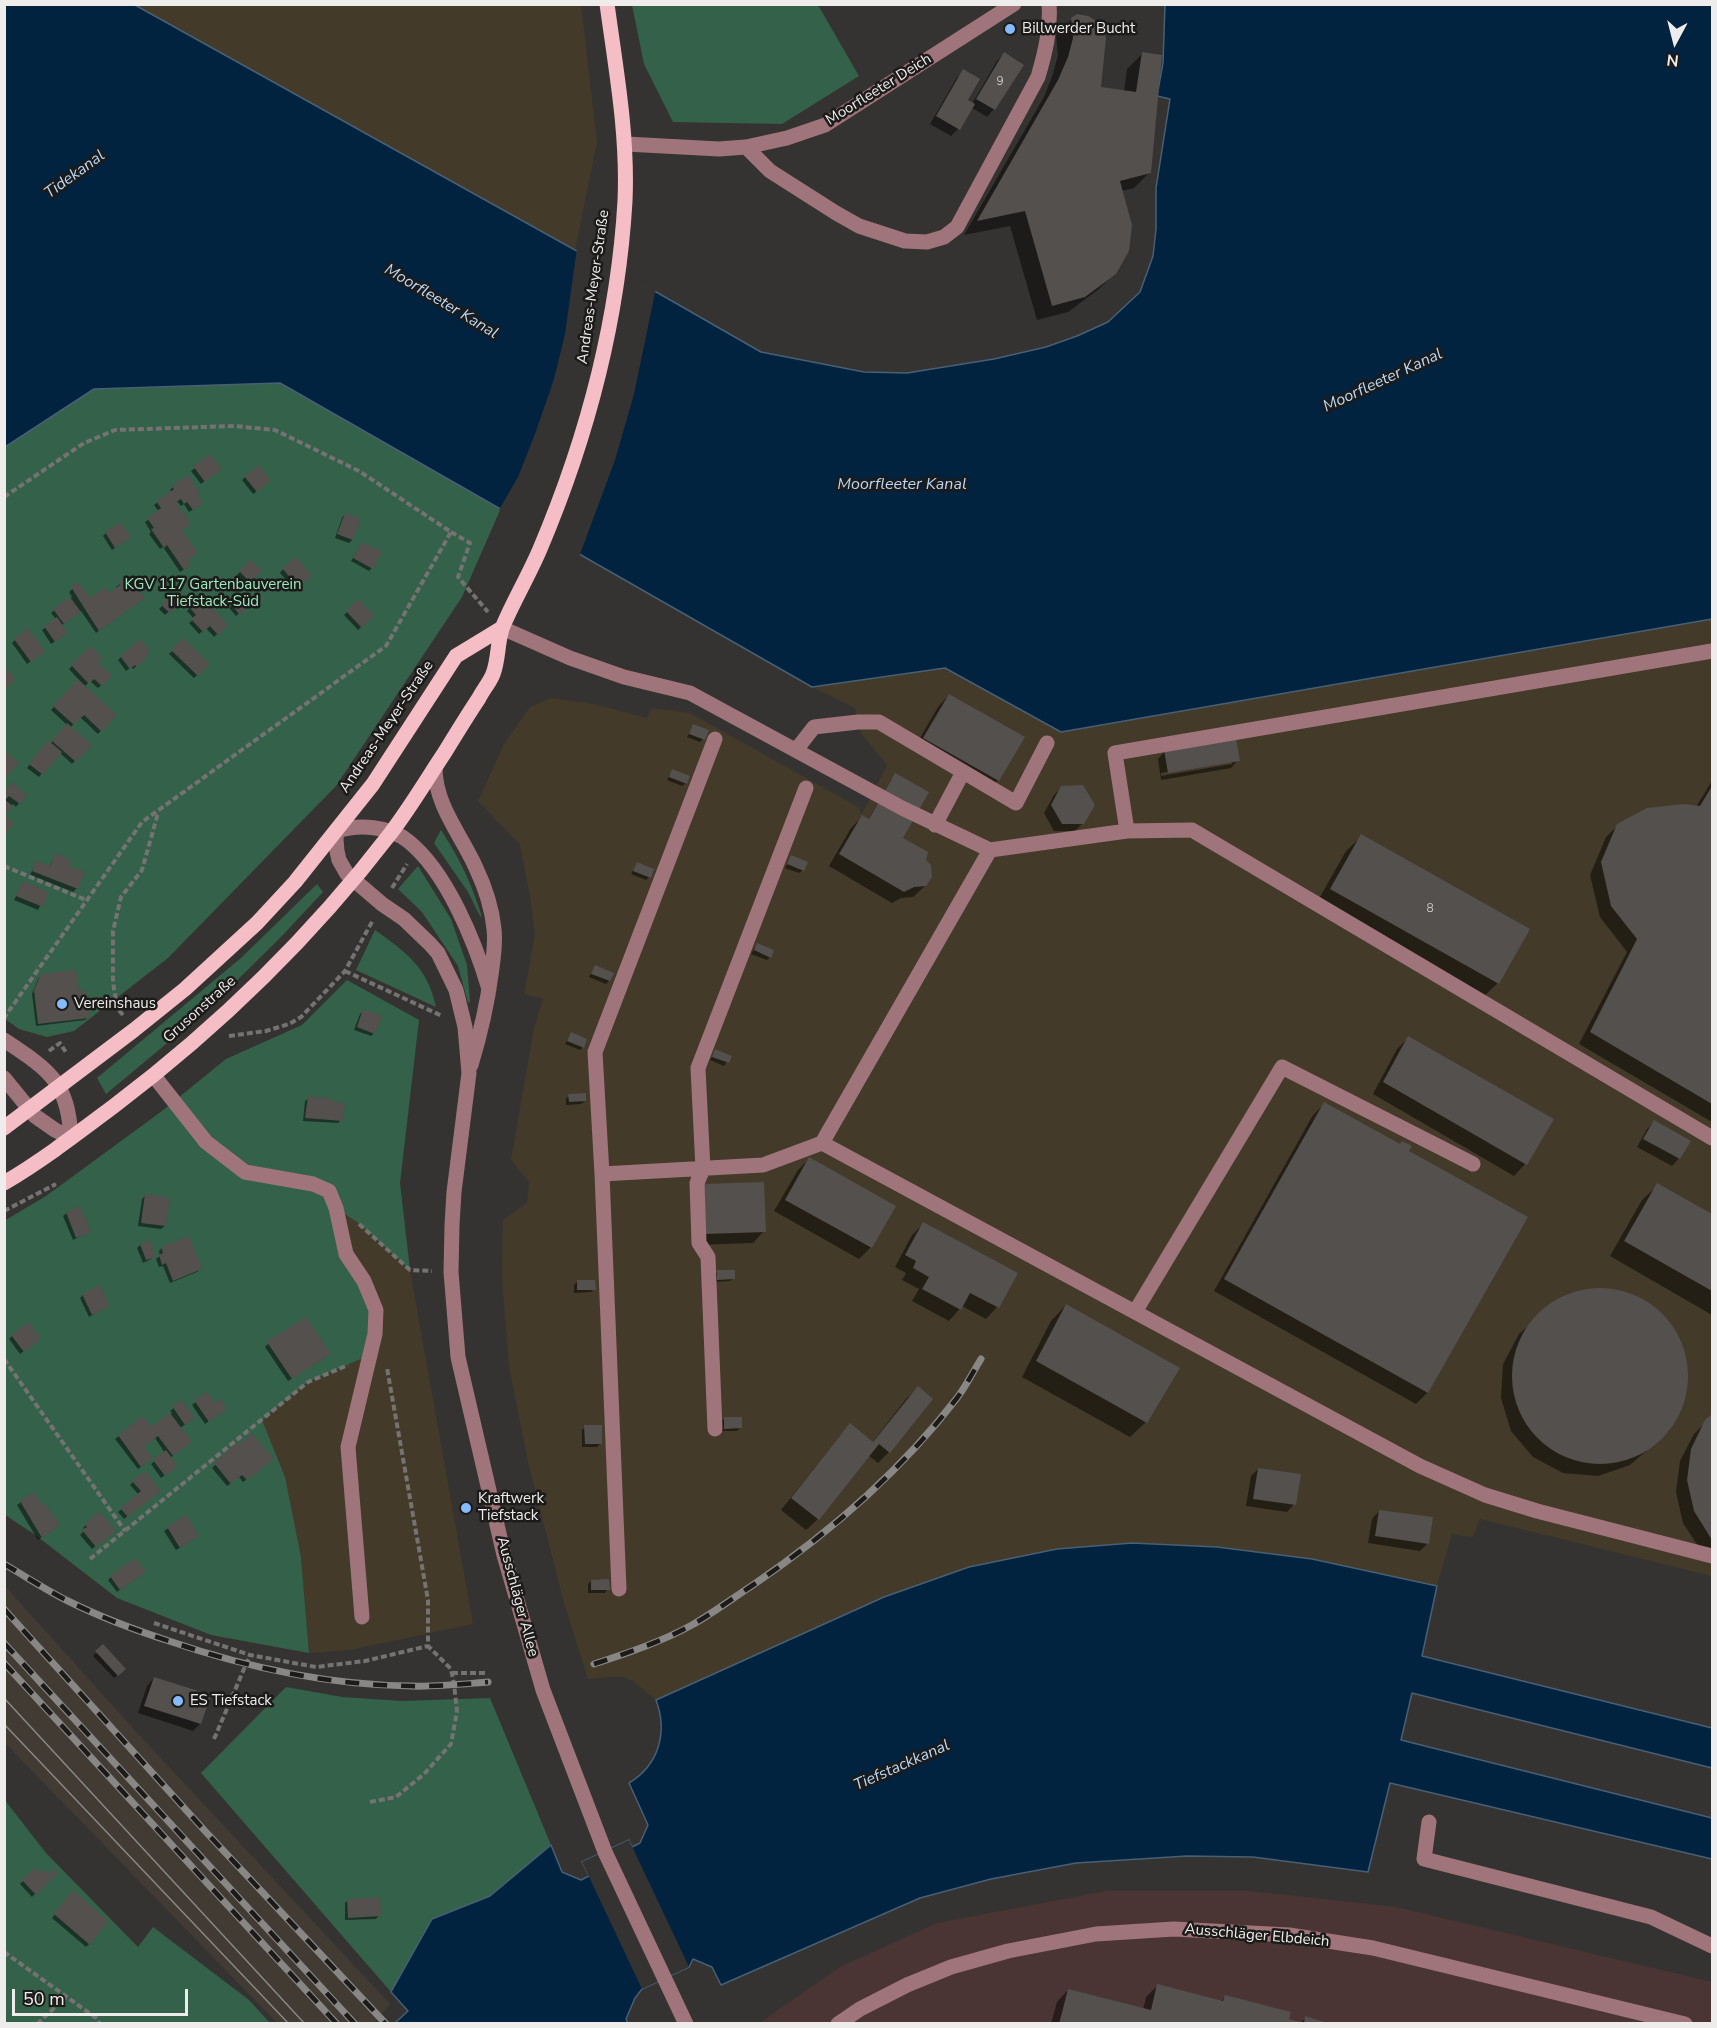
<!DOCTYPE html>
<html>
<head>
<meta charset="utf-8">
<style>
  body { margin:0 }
  #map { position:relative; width:1717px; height:2028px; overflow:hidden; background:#353331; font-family:"Nunito Sans",sans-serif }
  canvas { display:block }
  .frame { position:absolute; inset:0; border:6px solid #efedec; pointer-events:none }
  .north { position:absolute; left:1645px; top:12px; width:60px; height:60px; -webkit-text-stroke:4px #1c1b1a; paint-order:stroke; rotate:187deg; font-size:16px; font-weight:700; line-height:24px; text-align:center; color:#efedec }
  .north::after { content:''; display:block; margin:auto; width:21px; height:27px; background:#efedec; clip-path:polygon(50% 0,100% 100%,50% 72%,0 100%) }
  .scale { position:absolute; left:12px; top:1989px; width:176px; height:27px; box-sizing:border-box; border:3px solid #efedec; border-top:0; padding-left:8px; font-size:18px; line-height:21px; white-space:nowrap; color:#efedec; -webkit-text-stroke:4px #1c1b1a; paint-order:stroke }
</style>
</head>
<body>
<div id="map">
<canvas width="1717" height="2028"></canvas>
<div class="frame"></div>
<div class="north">N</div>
<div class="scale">50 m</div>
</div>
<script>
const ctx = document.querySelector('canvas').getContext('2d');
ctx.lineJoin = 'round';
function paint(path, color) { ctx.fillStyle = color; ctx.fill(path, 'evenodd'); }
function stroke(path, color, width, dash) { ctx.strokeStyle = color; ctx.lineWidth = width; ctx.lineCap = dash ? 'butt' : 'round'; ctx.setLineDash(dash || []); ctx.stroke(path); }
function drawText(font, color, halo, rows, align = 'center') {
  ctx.font = font + ' "Nunito Sans",sans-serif'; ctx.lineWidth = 5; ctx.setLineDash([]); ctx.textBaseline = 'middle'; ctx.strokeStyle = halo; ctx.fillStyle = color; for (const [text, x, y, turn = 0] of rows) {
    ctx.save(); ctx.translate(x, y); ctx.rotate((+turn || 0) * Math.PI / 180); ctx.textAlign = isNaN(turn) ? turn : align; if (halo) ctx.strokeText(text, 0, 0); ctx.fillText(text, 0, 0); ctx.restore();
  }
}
paint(new Path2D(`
  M1106 1891H1250L1396 1907 1712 1982V2024H758L840 1967 937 1923Z`), '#4a3534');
paint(new Path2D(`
  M135 5H581L597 142 575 250Z
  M1712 619V1576L1480 1519 1473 1537 1452 1534 1437 1586 1312 1559 1217 1547 1132 1543 1057 1549 884 1597 656 1700 633 1681 621 1676 588 1679 564 1603 528 1462 509 1366 502 1277 503 1220 527 1203 529 1182 511 1160 534 1028 543 999 524 994 535 935 530 896 520 845 478 801 504 744 530 707 551 698 593 704 647 718 652 708 690 713 858 807 862 814 887 765 860 732 855 708 812 687 945 668 1061 732Z
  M336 1208 357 1222 410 1270 473 1624 349 1650 309 1653 301 1557 262 1419 308 1382 370 1355Z`), '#433a29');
paint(new Path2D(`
  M4 1585 140 1736 390 2004 374 2023H277L5 1743Z`), '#423b34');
paint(new Path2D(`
  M632 5H818L859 76 782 124 673 122 644 64Z
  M280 383 501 508 462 597 336 786 168 958 74 1031 47 1037 19 1029 5 1019V447L94 389Z
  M441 830C461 861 471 882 482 917L480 916 468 892 434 843Z
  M418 866 451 919 467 965 470 1002 468 1003 458 966 422 912 398 889Z
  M317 884 323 892 281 937 208 1009 106 1094 97 1078 241 958Z
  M375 930C406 952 428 968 436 1007L356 970Z
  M347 980 419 1020 400 1183 410 1270 357 1222 337 1209 376 1310 370 1355 308 1382 262 1420 285 1477 301 1557 309 1653 211 1635 117 1598 34 1534 5 1515 4 1221 46 1196 162 1111 226 1059 302 1025Z
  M286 1687 342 1697 402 1701 490 1698 551 1845 490 1896 432 1919 391 1992 201 1773Z
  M4 1799 46 1853 138 1947 153 1927 249 2000 270 2023H5Z`), '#34614a');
const water = new Path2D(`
  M5 5H135L575 250 651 289 761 352 864 372 907 373 994 359 1046 347 1077 336 1108 322 1140 292 1153 256 1156 229V188L1170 99 1157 96 1163 63 1165 5H1712V619L1061 732 945 668 812 687 280 383 94 389 5 447Z
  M1132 1543 1217 1547 1312 1559 1437 1586 1422 1656 1712 1728V1768L1412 1693 1401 1740 1712 1818V1859L1390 1783 1368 1872 1253 1857 1187 1856 1076 1863 991 1879 920 1898 721 1985 712 1967 693 1959 689 1967 642 1989 635 1998 626 2019 628 2023H395L408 2011 391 1992 432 1919 490 1896 551 1845 562 1872 581 1880 589 1876 582 1862 629 1840 632 1847 640 1843 648 1825 629 1783C659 1765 668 1732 656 1700L884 1597 969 1567 1057 1549Z`);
paint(water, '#012340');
stroke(water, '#486074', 1.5);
paint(new Path2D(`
  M577 248 656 288 634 394 615 460 579 557 499 510 518 477 535 434 554 379 565 334Z
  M629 1840 689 1967 642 1989 582 1862Z`), '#353331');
paint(new Path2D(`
  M1072 19 1100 88 1124 92 1127 69 1143 53 1149 173 1134 188 1121 191 1115 273 1099 289 1068 312 1037 320 1010 226 964 235 1044 97 1053 74 1058 55 1056 35Z
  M1004 54 1022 65 994 109 987 117 971 107 958 129 951 136 930 124 956 79 963 71 966 100 972 104 997 61Z
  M210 456 216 472 201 484 191 471Z
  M245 477 266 484 253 494 242 480Z
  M173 487 195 495 198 506 189 512 184 504 181 506 177 501 175 503 186 561V568L180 572 163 547 160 549 149 534 151 532 145 522 159 512 154 505 171 492 170 490Z
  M345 514 352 540 349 543 335 538 342 518Z
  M106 533 129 538 112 550 103 536Z
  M360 547 372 568 369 571 351 561Z
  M251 562 259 571 246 584 237 575Z
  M283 569 307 579 294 589 280 573Z
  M78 584 89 600 109 595 118 589 116 587 120 584 140 601 96 633 81 611 61 626 63 636 51 644 42 630 56 619 51 613 72 597 69 592Z
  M173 596 179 602 165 615 159 609Z
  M241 596 249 604 236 616 229 608Z
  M201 598 226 625 214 637 206 628 199 634 189 623 194 619 187 611Z
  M358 602 372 616 358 630 344 615Z
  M15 640 40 654 27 664 12 643Z
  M183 640 208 664 194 678 169 654Z
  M139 641 142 661 133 669 131 667 126 671 118 660Z
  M90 648 96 662 110 676 98 688 90 681 84 687 115 715 98 734 80 717 70 728 90 745 72 764 59 752 39 777 27 768 45 745 50 744 67 725 51 710 79 680 69 669Z
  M949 695 998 780 987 791 913 750 938 707Z
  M694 726 703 739 700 742 687 737Z
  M1165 751 1238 760 1231 768 1161 780 1158 759ZM1232 761V764L1161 776V773Z
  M673 770 686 783 682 786 667 780Z
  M892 778 901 838 925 886 913 897 901 898 892 903 829 866 851 828 862 817 868 820Z
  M1712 781V1122L1579 1044 1627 952 1600 917 1590 875 1606 837 1618 825 1696 807Z
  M1062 787 1083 823 1075 831H1054L1044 813 1054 795Z
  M4 793 25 795 16 807 13 804 4 815Z
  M1362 836 1498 983 1482 998 1316 904 1346 851Z
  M55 855 67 866 77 888 73 892 30 875 36 862 49 867Z
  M791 857 803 870 799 873 785 868Z
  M637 864 649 877 646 880 631 874Z
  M23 883 47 893 38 910 14 900Z
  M757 944 770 957 767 960 751 954Z
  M595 967 609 981 606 984 589 977Z
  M41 976 78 993 88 1017 85 1020 36 1026 32 994 38 979Z
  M363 1011 374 1033 371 1036 354 1030 360 1014Z
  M571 1034 583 1047 580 1050 565 1044Z
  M1408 1038 1552 1119 1525 1164 1514 1176 1373 1094 1397 1049Z
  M716 1051 730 1057 724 1066 710 1060Z
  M569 1095 585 1101 581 1104 566 1105V1099Z
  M309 1098 341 1120 338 1123 303 1121 305 1101Z
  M1324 1104 1526 1218 1427 1393 1416 1404 1214 1291 1313 1115Z
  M1654 1122 1679 1158 1672 1166 1637 1147 1647 1129Z
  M809 1159 871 1247 859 1259 774 1211 798 1170Z
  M1658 1185 1712 1216V1315L1610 1256 1642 1200Z
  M145 1196 165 1226 161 1229 138 1226 142 1199Z
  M692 1197 764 1231 753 1243 694 1245Z
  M67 1213 89 1232 73 1240 63 1216Z
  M923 1224 1016 1274 997 1307 986 1319 962 1306 949 1321 912 1301 919 1289 902 1280 906 1273 895 1267 912 1235Z
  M140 1245 154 1256 151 1259 143 1263 137 1248Z
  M162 1248 200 1269 197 1272 170 1283 163 1266 159 1267 156 1259 160 1256 159 1251Z
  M717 1272 734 1278 730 1281 714 1282V1275Z
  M577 1282 594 1289 591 1292 574 1293V1285Z
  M1590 1289 1624 1292 1655 1308 1677 1334 1687 1367 1684 1401 1669 1431 1630 1465 1598 1476 1563 1473 1533 1457 1511 1431 1501 1398 1503 1364 1519 1334 1558 1300Z
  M83 1295 108 1305 89 1317 80 1298Z
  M1066 1305 1146 1422 1130 1437 1022 1377 1051 1321Z
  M12 1336 36 1342 20 1354 9 1339Z
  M268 1344 326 1357 288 1381 265 1347Z
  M918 1388 889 1452 878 1463 868 1455 818 1519 806 1530 781 1510 839 1437 850 1425 872 1443 906 1399Z
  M206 1394 222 1412 205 1424 192 1405Z
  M181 1402 190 1421 180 1428 187 1445 170 1458 173 1469 161 1478 151 1464 165 1453 155 1438 143 1447 148 1461 138 1469 115 1439 142 1418 151 1429 172 1413 170 1411Z
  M1712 1416V1559L1700 1549 1683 1523 1676 1492 1680 1461 1694 1434Z
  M724 1419 740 1428 737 1431H722L721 1422Z
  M585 1427 601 1443 597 1447H582V1430Z
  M237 1444 269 1462 243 1482 239 1477 227 1486 212 1468Z
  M1258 1469 1294 1504 1287 1512 1246 1506 1251 1476Z
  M133 1482 156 1494 124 1519 118 1512 139 1495 130 1485Z
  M33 1494 55 1528 38 1540 17 1505Z
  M1379 1511 1427 1544 1420 1551 1368 1543 1372 1519Z
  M185 1517 194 1539 176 1550 164 1531Z
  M86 1525 111 1534 92 1549 80 1535 85 1530 83 1528Z
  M140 1575 117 1592 108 1580 111 1577Z
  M591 1581 608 1589 605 1593H588V1584Z
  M102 1646 124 1669 114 1678 93 1656Z
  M154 1678 200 1724 193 1731 138 1713 147 1686Z
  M34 1870 39 1874 48 1877 56 1872 32 1897 20 1884Z
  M70 1895 89 1944 86 1947 52 1918Z
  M348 1900 379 1915 376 1919 345 1920V1903Z
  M1158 1985 1220 2002 1225 1997 1300 2023 1306 2018 1328 2024H1051L1057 2002 1068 1990 1143 2010 1146 1997Z`), '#0007');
paint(new Path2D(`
  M1077 14 1088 16 1100 23 1106 38 1101 87 1136 92 1142 52 1162 55 1151 173 1120 181 1132 225 1129 251 1116 274 1085 297 1052 306 1025 211 977 221 1058 80 1068 57 1073 38 1071 18Z
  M1004 52 1024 65 995 110 976 99Z
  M963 69 980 79 968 100 975 104 960 130 936 116Z
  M210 454 222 469 205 482 193 466Z
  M259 465 271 481 257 492 244 476Z
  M188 475 200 493 197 495 203 503 193 510 187 502 184 504 181 499 176 502 191 524 182 530 198 553 188 560 191 565 184 570 167 545 164 548 151 529 154 528 147 518 161 508 156 501 174 489 172 486Z
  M345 513 361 519 353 540 337 534Z
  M121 522 131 538 115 548 105 532Z
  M362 542 382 552 373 569 353 558Z
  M296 557 312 576 298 587 282 568Z
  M251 560 262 571 250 582 239 571Z
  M128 575 145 598 99 631 71 587 78 582 90 598 105 587 109 593 120 585 119 583Z
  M173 594 181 602 170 613 161 605Z
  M242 594 251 604 240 615 231 604Z
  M201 595 228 625 218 635 210 626 203 632 191 619 196 615 189 607Z
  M70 597 81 612 64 624 53 609Z
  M358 599 374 616 362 628 346 611Z
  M57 617 68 633 55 642 44 626Z
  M28 628 45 651 31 662 14 639Z
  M183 638 210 664 198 676 171 650Z
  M140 639 150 652 146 656 147 658 137 667 135 665 130 669 120 656Z
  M90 646 103 658 98 662 112 676 102 686 94 679 89 684 71 665Z
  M8 670 16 680 6 688 4 686V673Z
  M78 679 117 715 102 732 84 715 74 725 53 706Z
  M949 694 1025 737 999 781 923 738Z
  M67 723 92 745 76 762 52 741Z
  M693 724 709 730 705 740 689 734Z
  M1236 738 1240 761 1168 773 1164 750Z
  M48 740 62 752 43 775 29 764Z
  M4 750 19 763 4 780Z
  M672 769 690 776 687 784 669 777Z
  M895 773 929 792 903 838 928 852 926 860 931 865 932 877 926 886 914 887 904 892 839 854 862 815 869 819Z
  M12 782 27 795 20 804 9 796 5 800 13 806 5 816 14 823 4 836V792Z
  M1083 785 1095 805 1084 824H1062L1051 805 1061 786Z
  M1712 786V1104L1590 1032 1637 939 1611 906 1601 862 1617 824 1647 808 1684 804 1700 806Z
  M1361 834 1530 929 1499 984 1330 889Z
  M55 853 71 860 69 866 85 872 78 889 32 871 36 860 50 866Z
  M791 855 808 862 804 871 787 864Z
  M637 862 654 869 651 878 633 871Z
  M23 881 49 892 43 907 16 896Z
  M757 943 774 950 771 958 754 950Z
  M595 965 614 973 610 981 591 974Z
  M76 970 79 991 86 990 90 1018 38 1024 34 990 41 974Z
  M363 1009 382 1016 375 1034 357 1027Z
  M571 1032 587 1039 584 1048 567 1041Z
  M1408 1036 1554 1119 1527 1165 1383 1082Z
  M715 1049 732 1056 729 1063 712 1057Z
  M586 1093V1101L569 1102 568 1094Z
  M308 1096 334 1099V1102L345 1103 343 1121 305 1118Z
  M1324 1102 1400 1144 1402 1141 1412 1146 1409 1151 1528 1217 1428 1393 1224 1279Z
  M1654 1120 1691 1141 1680 1159 1643 1139Z
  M809 1157 896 1206 872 1248 785 1200Z
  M764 1182 766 1232 705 1234 703 1184Z
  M1657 1183 1712 1214V1291L1624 1241Z
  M145 1194 170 1198 166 1226 141 1223Z
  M80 1206 91 1232 76 1238 66 1212Z
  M923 1222 1018 1273 999 1308 970 1293 961 1310 922 1289 929 1277 913 1268 916 1261 905 1255Z
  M189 1236 202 1269 173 1281 166 1263 162 1265 159 1255 163 1253 161 1247Z
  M150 1240 156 1257 146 1260 140 1244Z
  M717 1270H735V1279L717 1280Z
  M577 1280H595L596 1290H577Z
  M100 1285 110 1306 92 1315 82 1294Z
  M1512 1376a88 88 0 1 1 176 0a88 88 0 1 1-176 0Z
  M1066 1304 1180 1368 1147 1423 1036 1361Z
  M306 1317 331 1354 292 1379 267 1342Z
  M29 1322 41 1339 24 1352 11 1335Z
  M918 1386 933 1399 890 1453 879 1444 819 1520 791 1498 850 1423 873 1442Z
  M207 1392 215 1403 221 1399 227 1409 209 1422 194 1400Z
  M182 1400 195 1418 185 1425 172 1406Z
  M170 1413 192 1442 173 1456 158 1436 144 1447 153 1458 141 1467 118 1435 143 1416 151 1427Z
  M1712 1414V1540L1694 1511 1687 1480 1691 1449 1705 1420Z
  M724 1417H742V1428L724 1429Z
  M584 1425H602V1444H585Z
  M252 1433 274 1459 247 1480 242 1475 231 1484 214 1463 237 1442 239 1444Z
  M166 1450 178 1466 165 1476 153 1460Z
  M1258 1468 1301 1474 1296 1505 1253 1499Z
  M145 1471 161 1491 128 1517 120 1508 141 1491 132 1481Z
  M33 1492 44 1506 46 1505 60 1525 42 1538 20 1501Z
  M1379 1510 1433 1517 1429 1544 1375 1536Z
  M100 1511 116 1531 96 1547 82 1530 87 1527 85 1524Z
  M186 1515 199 1536 180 1548 167 1527Z
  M135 1558 146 1572 120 1590 110 1576Z
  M609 1579 610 1590H591V1580Z
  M103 1644 126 1669 118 1676 95 1651Z
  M154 1677 211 1695 201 1724 144 1706Z
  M34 1868 39 1872 42 1869 48 1874 55 1868 58 1873 36 1895 22 1880Z
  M73 1890 108 1921 90 1945 54 1914Z
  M380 1897 381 1916 348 1918 347 1899Z
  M1157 1984 1223 2001 1225 1995 1291 2012 1289 2019 1304 2023 1305 2016 1331 2024H1059L1068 1989 1151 2010Z`), '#53504e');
stroke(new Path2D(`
  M4 497 84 443 115 430 234 426 275 430 359 471 451 532 386 646 142 822 4 1018
  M451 532 470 543 458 577 488 612
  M4 866 86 900
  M392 888 407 864
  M345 971 442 1016
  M123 1015 117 1008 113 982V931L121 897 142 870 158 813
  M229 1036 266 1031 289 1024 301 1017 345 971 373 920
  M49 1051 60 1043 67 1054
  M4 1211 56 1184
  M359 1224 410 1270 432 1271
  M4 1359 125 1531
  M90 1559 308 1382 348 1365
  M154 1623 250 1655 316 1667 365 1661 428 1646
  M452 1673H485
  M214 1739 250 1655
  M370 1802 396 1797 424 1774 451 1744 457 1711 454 1684 451 1669 428 1646V1600L387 1368
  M4 1952 96 2018 100 2024
  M37 2024 66 1997`), '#757371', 4, [6, 3]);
stroke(new Path2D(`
  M626 144 719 149 746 147 787 138 825 125 1014 4
  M746 147 770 171 836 213 859 226 905 241 927 242 944 237 957 227 1038 77C1045 53 1051 29 1049 4
  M502 628 570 658 624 677 690 693 902 808 990 850 822 1143 1420 1466 1485 1495 1537 1511 1712 1556
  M796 750 814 727 858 722H879L1016 803 1047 743
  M435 767C435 806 461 834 476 868 485 887 492 908 494 929 496 944 493 960 491 975 487 1006 480 1035 471 1065
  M935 825 963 772
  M1127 831 1192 830 1712 1138
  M990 850 1127 831 1115 753 1712 651
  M489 989C475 942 447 872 408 841 389 826 359 824 337 831L336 839 337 851 339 860 347 874 382 904 404 919 430 944 438 953 456 990 465 1027 469 1073 454 1192 452 1225 451 1272 458 1357 504 1555 543 1690 605 1852 686 2024
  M4 1040C49 1070 68 1081 71 1138
  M154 1076 206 1142 245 1172 313 1184 329 1191 336 1208 346 1254 364 1281 376 1310 375 1334 348 1447 362 1617
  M4 1078 35 1116 55 1130 71 1138
  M602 1174 763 1165 822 1143
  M1135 1312 1282 1067 1473 1164
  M715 1429 708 1257 699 1243 697 1183 703 1169 698 1068 806 788
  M619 1589 602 1174 595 1052 715 739
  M1429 1822 1424 1859 1651 1917 1712 1946
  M838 2024 860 2009 907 1985 951 1967 976 1960 1008 1951 1096 1934 1174 1929 1289 1935 1373 1948 1685 2024`), '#a0747b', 15);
stroke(new Path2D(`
  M4 1128 134 1030 185 989 257 923 295 882 373 784 456 656 502 628
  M4 1183C43 1160 78 1133 114 1106 217 1028 311 937 390 834 410 808 427 779 445 752 456 734 467 716 479 698 483 690 490 682 493 674 499 659 497 641 503 626 514 600 529 575 540 549 587 438 618 322 625 201 628 135 616 70 607 4`), '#f5bec7', 15);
stroke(new Path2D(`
  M4 1698 305 2024
  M4 1724 289 2024`), '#898785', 1.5);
const rail = new Path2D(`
  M4 1564C25 1576 46 1590 68 1601 100 1617 135 1630 169 1641 248 1668 328 1685 411 1686 436 1687 463 1684 488 1682
  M4 1609 205 1831 386 2024
  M4 1643 355 2024
  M4 1663 337 2024
  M594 1664C627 1653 661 1642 692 1625 713 1613 733 1598 753 1585 831 1532 900 1472 957 1398 966 1386 973 1372 981 1359`);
stroke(rail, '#898785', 7);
stroke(rail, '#1c1b1a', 4.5, [14]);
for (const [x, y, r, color] of [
  [1010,29,6,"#86bbfb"],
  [62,1004,6,"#86bbfb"],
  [466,1508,6,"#86bbfb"],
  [178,1701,6,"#86bbfb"]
]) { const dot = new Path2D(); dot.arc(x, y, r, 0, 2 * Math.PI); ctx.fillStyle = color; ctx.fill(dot); stroke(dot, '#1c1b1a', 2); }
drawText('12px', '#c8c6c4', null, [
  ["9",1000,82],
  ["8",1430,909]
]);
drawText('15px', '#efedec', '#1c1b1a', [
  ["Billwerder Bucht",1022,29],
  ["Vereinshaus",74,1004],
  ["Kraftwerk",478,1499],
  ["Tiefstack",478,1516],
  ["ES Tiefstack",190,1701]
], 'left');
drawText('15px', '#efedec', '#1c1b1a', [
  ["Moorfleeter Deich",879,90,-32],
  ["Andreas-Meyer-Straße",594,287,-82],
  ["Andreas-Meyer-Straße",387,727,-56],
  ["Grusonstraße",200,1010,-42],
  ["Ausschläger Allee",517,1597,75],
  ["Ausschläger Elbdeich",1257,1936,5]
]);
drawText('15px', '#9ce9bf', '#1c1b1a', [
  ["KGV 117 Gartenbauverein",213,585],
  ["Tiefstack-Süd",213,602]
]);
drawText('italic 16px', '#b7d8f9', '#1c1b1a', [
  ["Tidekanal",75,175,-36],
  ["Moorfleeter Kanal",441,302,31],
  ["Moorfleeter Kanal",1383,381,-25],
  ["Moorfleeter Kanal",902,485],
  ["Tiefstackkanal",902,1766,-24]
]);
</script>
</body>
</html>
